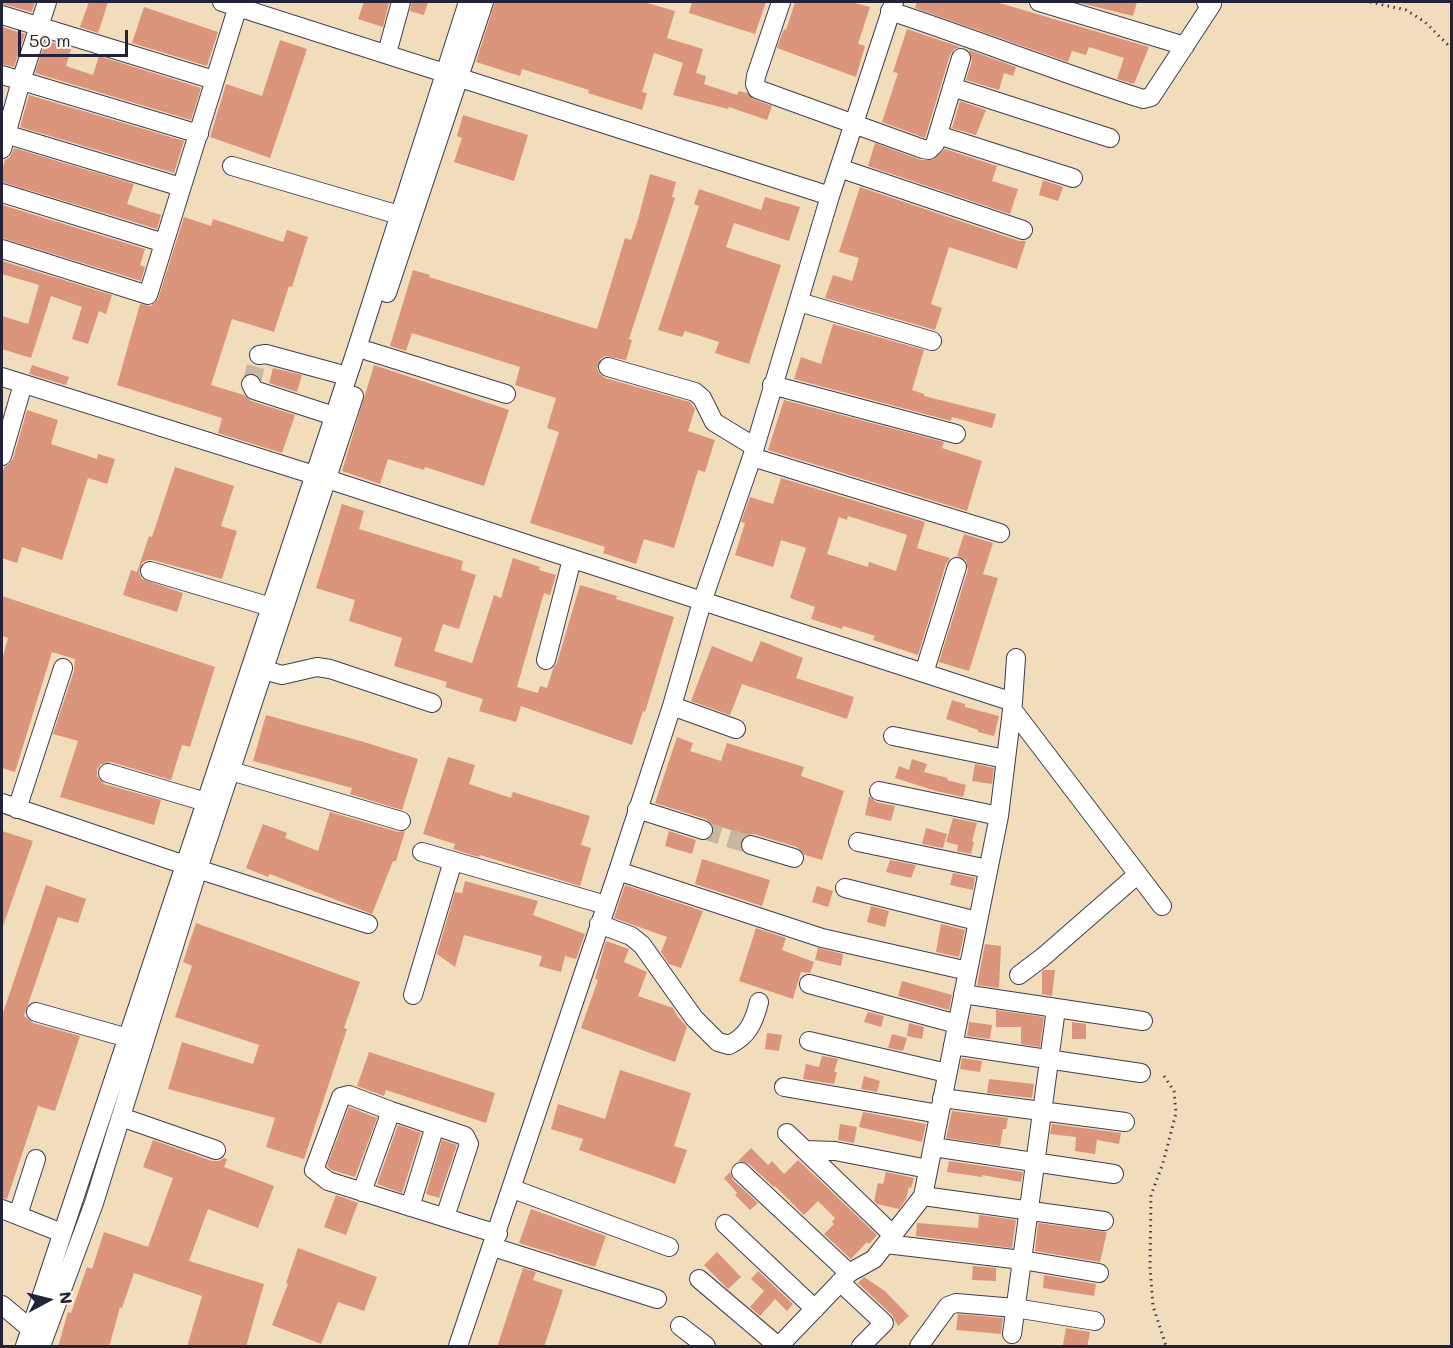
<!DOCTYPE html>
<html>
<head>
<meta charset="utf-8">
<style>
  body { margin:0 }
  #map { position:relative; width:1453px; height:1348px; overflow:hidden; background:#f1ddbc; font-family:Mali,sans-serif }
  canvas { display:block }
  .frame { position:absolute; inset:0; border:3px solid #22223b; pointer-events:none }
  .north { position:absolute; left:18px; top:1270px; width:60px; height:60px; -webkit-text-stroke:4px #fbf7ec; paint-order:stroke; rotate:83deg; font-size:16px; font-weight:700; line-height:24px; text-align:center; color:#22223b }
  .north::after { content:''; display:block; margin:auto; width:21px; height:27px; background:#22223b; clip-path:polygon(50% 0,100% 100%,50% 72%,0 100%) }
  .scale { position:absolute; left:18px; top:30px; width:110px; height:27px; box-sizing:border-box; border:3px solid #22223b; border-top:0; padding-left:8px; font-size:18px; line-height:21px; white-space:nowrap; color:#22223b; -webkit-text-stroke:4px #fbf7ec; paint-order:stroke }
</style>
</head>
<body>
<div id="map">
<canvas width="1453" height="1348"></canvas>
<div class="frame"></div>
<div class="north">N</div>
<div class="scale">50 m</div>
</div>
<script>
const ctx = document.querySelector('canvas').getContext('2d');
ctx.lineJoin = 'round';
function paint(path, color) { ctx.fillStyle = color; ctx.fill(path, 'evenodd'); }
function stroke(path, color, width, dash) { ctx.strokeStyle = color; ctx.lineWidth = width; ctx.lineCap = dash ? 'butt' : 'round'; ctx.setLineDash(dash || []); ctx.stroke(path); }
paint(new Path2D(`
  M2 2H35L32 12 2 4Z
  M89 2H108L98 33 80 27Z
  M364 2H389L383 27 358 19Z
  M412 2H428L424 15 410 11Z
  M495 2H644L675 11 667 38 703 49 696 73 706 76 704 84 737 95 739 91 747 93 753 99 772 106 767 120 729 107 728 109 673 95 683 63 654 53 642 92 647 93 642 110 588 93 589 90 522 69 520 76 476 62Z
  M692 2H766L755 34 689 13Z
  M795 2H851L870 7 858 44 865 46 856 77 777 48 784 29 786 30Z
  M917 2H996L1149 47 1134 84 1117 79 1124 58 1089 47 1086 55 1072 51 1068 62 915 8Z
  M1076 2H1137L1133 16Z
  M144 7 218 32 207 66 132 43Z
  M2 27 25 34 14 67 2 64Z
  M907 29 960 47 954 49 950 55 925 138 882 122 898 73 893 72Z
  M46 40 71 49 66 66 93 75 99 56 201 88 191 120 35 73Z
  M280 40 307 49 270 158 210 137 226 84 262 96Z
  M969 50 1016 67 1013 76 1004 73 999 90 966 80 972 61Z
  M29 95 184 141 174 173 20 127Z
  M960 101 986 110 976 135 952 128Z
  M463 115 528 135 514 181 454 162 462 138 457 136Z
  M875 143 921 160H933L945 149 997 166 992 181 1018 189 1010 214 868 166Z
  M14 148 134 184 127 204 161 215 157 229 2 182V170L5 160 10 157Z
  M650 174 676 182 672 197 675 198 629 339 632 340 626 360 605 356 600 359 597 369 600 374 605 378 690 402 695 409 688 431 715 440 705 472 698 470 674 548 644 539 636 564 603 553 605 547 530 523 559 432 547 428 556 398 515 385 520 367 412 333 406 351 390 346 413 270 430 275 429 277 597 329 625 238 631 240 637 223Z
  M1043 180 1063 187 1058 201 1039 195Z
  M860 187 1019 241H1026L1017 269 949 247 931 304 942 308 935 330 825 298 833 275 852 281 859 258 839 252Z
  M699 189 761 210 765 197 800 207 789 241 734 223 726 247 781 265 749 364 715 353 719 342 685 331 682 337 658 330 699 206 694 204Z
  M2 205 145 249 140 265 145 267 141 281 2 238Z
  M184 217 211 226 213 219 283 242 287 230 308 237 292 287 289 286 274 332 232 319 211 385 244 395 251 401 295 415 282 453 218 433 222 418 117 385 140 304 151 306 158 299Z
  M2 261 112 295 106 314 99 311 88 344 72 339 82 307 51 296 31 358 2 349V316L28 324 39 285 2 274Z
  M833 324 924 350 912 390 924 394V396L996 414 992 428 952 417 951 421 794 379 801 357 821 364Z
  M32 365 69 377 66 385 29 374Z
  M374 365 509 410 484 486 425 467 424 470 388 459 380 484 342 471Z
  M273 368 302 375 297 392 269 383Z
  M784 400 944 442 942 448 982 461 967 511 768 450Z
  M27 410 58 420 51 444 97 459 98 454 115 459 107 484 88 478 62 560 22 547 17 563 2 558V476L4 467 9 464 13 459Z
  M175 467 234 486 221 526 237 531 222 579 153 560H147L142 563 139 573 142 579 183 593 177 612 123 595 131 570 137 572 149 536 152 537Z
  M781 478 925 522 917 548 950 558 946 564 918 655 873 640 875 636 843 626 842 629 811 619 815 607 790 598 806 548 781 540 773 567 735 555 745 523 741 522 750 497 773 504ZM848 516 907 535 896 571 869 562 868 567 827 554 839 517 847 520Z
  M342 504 364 511 359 529 463 561 461 570 476 575 459 629 443 624 434 651 472 663 494 595 501 598 513 558 540 567 539 570 556 575 550 595 544 593 517 687 538 693 540 686 547 688 553 669 557 663 580 585 617 596 616 599 674 617 645 712 643 711 632 745 521 706 516 722 479 711 483 699 445 687 447 682 394 666 402 638 349 621 355 600 316 588Z
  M964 534 993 543 983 574 998 578 969 671 939 662 968 570 966 560 957 556Z
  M2 596 215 667 190 747 182 745 171 780 111 762 101 764 97 769V776L104 784 161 800 154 825 60 797 78 741 53 734 74 671 75 659 52 652 15 772 2 768V660L8 638 2 636Z
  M761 641 803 658 796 678 854 697 847 719 742 684 730 715 691 701 712 646 752 662Z
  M952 700 965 704V707L999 716 994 736 978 732V730L946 719Z
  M266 715 364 742 418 759 402 810 350 794 352 788 253 761Z
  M677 737 693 743 690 751 721 761 727 743 804 767 801 776 844 791 822 860 805 855 797 847 754 834 746 835 712 824 706 819 655 803Z
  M448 757 475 765 469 784 511 798 513 792 590 816 581 845 591 848 580 886 480 855 479 857 453 849 455 844 423 834Z
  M912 759 927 764 924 772 948 778 947 780 966 785 963 797 936 791 895 778 899 766 909 770Z
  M975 764 994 768 992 784 972 781Z
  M869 796 876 802 895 806 891 821 865 815Z
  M330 812 398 832 405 831 396 861H393L372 914 270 874 268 877 246 868 263 824 287 833 285 838 318 851Z
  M953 818 977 823 972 841 974 842 971 854 957 851 958 845 946 842Z
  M926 828 947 834 943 848 922 844Z
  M2 831 33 841 3 926 2 925Z
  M669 831 696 840 692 854 665 846Z
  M702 859 770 880 762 906 695 884Z
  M890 860 916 865 911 878 886 872Z
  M953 873 975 878 973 890 950 885Z
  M465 881 538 901 533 915 585 934 576 959 565 956 561 972 539 966 542 956 464 935 455 967 437 954 455 892 462 893Z
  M46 885 86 899 78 923 58 917 24 1016 33 1023 80 1036 55 1111 38 1106 7 1199 2 1198V1016Z
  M625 885 703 911 681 968 669 964 661 952 667 937 614 918Z
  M817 886 833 891 828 907 812 902Z
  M871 906 889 911 885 927 867 922Z
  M196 923 360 982 344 1028 347 1029 304 1159 266 1147 275 1118 168 1089 182 1042 253 1064 259 1045 175 1017 192 966 183 962Z
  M941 924 965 930 959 957 936 952Z
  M756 928 786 938 782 950 814 962 810 973 801 972 793 999 739 981Z
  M606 941 629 949 624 962 647 972 638 996 673 1008 678 1017 687 1027 675 1062 581 1028 598 980 595 979Z
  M985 944 1001 946 999 988 977 985Z
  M818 948 843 954 841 966 815 960Z
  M1044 970H1055L1052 996 1042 994V972Z
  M902 981 952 995 949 1010 898 996Z
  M996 1010 1044 1017 1040 1047 1021 1044V1027H996Z
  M868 1012 884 1016 881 1027 864 1022Z
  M969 1022 992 1025 990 1039 967 1036Z
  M1072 1022 1086 1024V1039H1072Z
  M909 1023 924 1027 922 1039 907 1036Z
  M767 1033 782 1035 779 1051 765 1049Z
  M892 1034 907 1038 903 1051 888 1048Z
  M369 1052 495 1093 486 1123 386 1090 384 1096 357 1086Z
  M822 1056 838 1059 834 1072H837L834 1084 803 1079 806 1064 819 1067Z
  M962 1058 982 1061 980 1072 960 1069Z
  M620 1070 691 1093 674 1146 687 1150 675 1184 579 1150 583 1139 551 1129 558 1104 605 1119Z
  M864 1076 880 1081 877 1092 861 1089Z
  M989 1079 1034 1084 1032 1098 987 1093Z
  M349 1107 377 1118 355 1177 332 1170 327 1166Z
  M952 1111 1008 1118 1006 1129H1003L1000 1146 946 1138Z
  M863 1112 926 1124 922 1142 859 1127Z
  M840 1124 857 1127 854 1143 838 1140Z
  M1052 1124 1121 1133 1119 1144 1097 1140 1095 1154 1075 1151 1076 1137 1050 1134Z
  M398 1125 421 1133 402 1193 377 1184Z
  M153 1140 212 1161H219L224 1158 227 1159 224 1167 274 1186 258 1228 208 1209 189 1261 264 1284 246 1347H187L202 1296 134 1273 122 1308 120 1307 109 1347H58L68 1312 71 1313 87 1267 92 1269 104 1232 148 1247 173 1178 143 1167Z
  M442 1140 457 1145 439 1198 426 1194Z
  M751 1148 768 1165 772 1161 784 1174 798 1160 877 1235 869 1244 867 1242 851 1259 824 1234 834 1224 832 1222 835 1218 818 1201 804 1215 775 1186 774 1187 749 1164 738 1161Z
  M949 1161 1023 1172 1021 1182 982 1175V1177L947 1172Z
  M730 1172 733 1180 758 1203 750 1210 735 1195 737 1193 724 1178Z
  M886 1172 914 1178 911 1188 909 1187 906 1199 899 1209 877 1204 874 1201 878 1183 883 1184Z
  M336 1195 358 1203 346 1235 324 1227Z
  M531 1209 606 1236 595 1267 519 1243Z
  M979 1215 1016 1220 1012 1248 916 1236 917 1223 978 1228Z
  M1038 1223 1107 1232 1100 1262 1035 1251Z
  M298 1248 377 1277 364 1311 338 1302 321 1344 272 1325 288 1284 286 1283Z
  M717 1252 741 1277 728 1289 704 1265Z
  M973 1266 996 1268V1281L972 1280Z
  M523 1268 536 1272 533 1280 563 1290 544 1347H497Z
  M758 1271 793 1304 787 1311 775 1299 760 1316 750 1307 764 1291 751 1279Z
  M1044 1275 1096 1284 1094 1296 1043 1288Z
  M864 1277 885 1291 909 1316 898 1326 892 1315 858 1283Z
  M958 1314 1003 1318 1001 1334 956 1330Z
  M1066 1328 1090 1332 1087 1347 1063 1345Z`), '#db957c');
stroke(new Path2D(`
  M251 384 259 355
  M703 830 751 845`), '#c8b8a2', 18, [18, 9]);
const minor = new Path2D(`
  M222 2 830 196
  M781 2 756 76 755 84 757 89 923 149 929 150 935 144 961 58
  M1039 2 1185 46
  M890 11C975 39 1058 72 1143 99L1151 97 1212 4 1206 2
  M2 15 214 80
  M387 53 401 2
  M2 75 199 134
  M952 87 1110 138
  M2 133 181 187
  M938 135 1073 178
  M2 149 21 81 47 2
  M232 166 399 215
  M839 168 1023 230
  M2 193 164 243
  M2 249 148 295 238 6
  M387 293 484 2
  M799 302 932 341
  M368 351 506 394
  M259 355 266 354 347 376
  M608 367 695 392 702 398 714 422 755 447
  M2 377 327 479 1013 702
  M251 384 254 390 334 416
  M772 385 956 434
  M2 456 23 384
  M752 457 1000 533
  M150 571 271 607
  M546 660 572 559
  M264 670 282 675 317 667 330 669 432 703
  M924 673 957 567
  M672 706 736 729
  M1012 709 1162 906
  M893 736 1005 759
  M231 771 401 821
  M108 773 206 802
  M879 791 999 816
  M2 803 185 865 368 924
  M17 809 63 668
  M637 809 703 830
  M858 842 988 869
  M751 845 794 858
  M422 852 606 905
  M618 871 822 938 968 971
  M845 888 977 921
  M599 924 631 936 642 945 694 1018 718 1042 729 1045C748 1036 754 1022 759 1002
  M1019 975 1043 957 1138 874
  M809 984 957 1024
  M963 994 1143 1021
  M413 995 453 861
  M36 1012 128 1038
  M809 1041 947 1073
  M953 1045 1141 1073
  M784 1087 939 1114
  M942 1098 1125 1122
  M121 1117 216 1150
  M787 1133 892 1234
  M933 1147 1114 1174
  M806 1150 835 1151 928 1169
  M741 1172 849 1273
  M513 1189 669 1247
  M362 1192 391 1111
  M923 1196 1104 1221
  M410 1207 435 1126
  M2 1209 62 1233
  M18 1215 36 1159
  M445 1217 469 1144 465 1136 391 1111 349 1095 341 1097 314 1170 328 1181 478 1228 498 1234
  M725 1224 815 1309
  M886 1244 1022 1260 1099 1273
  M493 1247 657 1299
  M699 1279 778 1346
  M840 1282 884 1323 861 1346
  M2 1305 39 1336
  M680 1326 706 1346
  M1012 1334 1056 1009
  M25 1346 357 348 468 2
  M41 1346 94 1203 198 869 354 396
  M458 1346 618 871 672 706 702 602 752 457 830 196 894 2
  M779 1346 849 1273 874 1259 923 1196 999 816 1013 702 1016 658
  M919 1346 948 1306 956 1303 1015 1308 1095 1321`);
stroke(minor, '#413e4e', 20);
stroke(new Path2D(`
  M1370 2 1406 10 1425 22 1452 49
  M1164 1076 1174 1091 1176 1113 1163 1163 1151 1195 1150 1267 1153 1306 1166 1346`), '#413e4e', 3, [1.5, 4.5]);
stroke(minor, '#fff', 18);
</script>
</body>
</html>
